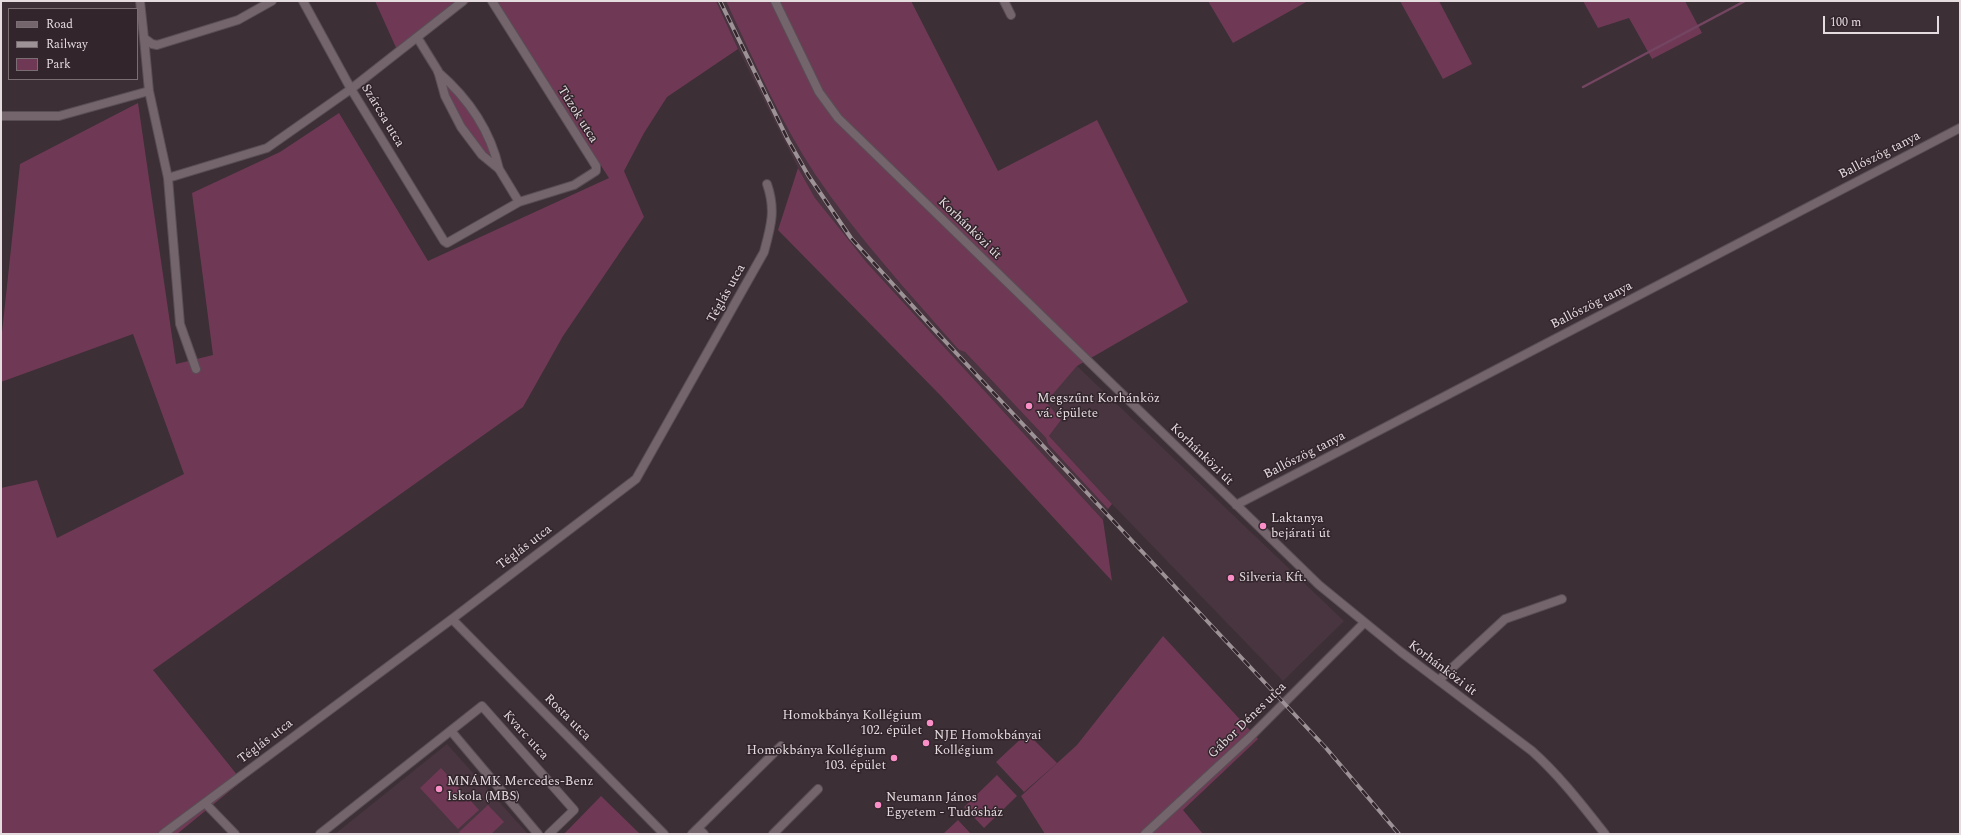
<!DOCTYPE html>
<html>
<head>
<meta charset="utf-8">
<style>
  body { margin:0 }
  #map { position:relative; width:1961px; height:835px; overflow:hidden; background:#3c2f35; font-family:Spectral,serif }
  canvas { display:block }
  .frame { position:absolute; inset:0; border:2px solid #e5dce0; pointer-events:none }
  .legend { position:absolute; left:8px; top:8px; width:130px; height:72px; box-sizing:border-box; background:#32252b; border:1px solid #7a6e73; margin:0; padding:5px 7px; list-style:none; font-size:12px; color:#e5dce0 }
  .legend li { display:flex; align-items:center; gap:8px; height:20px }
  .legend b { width:20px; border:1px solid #7a6e73 }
  .scale { position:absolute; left:1823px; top:16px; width:116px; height:18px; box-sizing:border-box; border:2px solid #e5dce0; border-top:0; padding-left:5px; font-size:12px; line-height:14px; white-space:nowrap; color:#e5dce0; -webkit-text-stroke:3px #32252b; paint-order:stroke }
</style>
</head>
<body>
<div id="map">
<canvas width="1961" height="835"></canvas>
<div class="frame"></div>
<ul class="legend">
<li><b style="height:5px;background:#74656c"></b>Road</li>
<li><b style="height:5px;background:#9d9397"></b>Railway</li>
<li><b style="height:11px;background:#6f3956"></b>Park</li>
</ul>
<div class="scale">100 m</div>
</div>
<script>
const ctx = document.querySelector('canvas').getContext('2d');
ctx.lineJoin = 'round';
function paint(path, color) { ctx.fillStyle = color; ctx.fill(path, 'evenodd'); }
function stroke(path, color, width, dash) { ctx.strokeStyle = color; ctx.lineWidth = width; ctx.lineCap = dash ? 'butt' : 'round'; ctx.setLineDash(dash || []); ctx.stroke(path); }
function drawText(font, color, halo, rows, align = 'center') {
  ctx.font = font + ' Spectral,serif'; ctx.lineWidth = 3; ctx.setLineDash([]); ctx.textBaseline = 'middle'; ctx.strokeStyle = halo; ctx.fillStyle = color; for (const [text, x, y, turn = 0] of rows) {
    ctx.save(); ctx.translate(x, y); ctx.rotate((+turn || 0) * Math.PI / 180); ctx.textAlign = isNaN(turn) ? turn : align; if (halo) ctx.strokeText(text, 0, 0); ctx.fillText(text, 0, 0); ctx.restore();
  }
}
paint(new Path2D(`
  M716 1H726L792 132 815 173 840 208 885 266 959 350 965 352 1046 438 1048 444 1108 509 1103 520 867 263 840 230 815 198 798 168 738 49Z
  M1077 366 1344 621 1283 681 1112 504 1049 436 1061 420 1045 402Z
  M447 744 528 834H335Z`), '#48353f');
paint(new Path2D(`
  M375 1H471L398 52Z
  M493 1H716L738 49 667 97 644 133 624 171 644 217 563 336 523 407 153 670 242 781 177 834H1V488L37 480 57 538 184 474 133 334 1 382V342L20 164 138 103 176 364 213 355 192 193 280 152 339 113 428 261 609 178Z
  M726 1H911L998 171 1097 120 1188 302 1077 366 1046 402 1061 420 1049 436 1112 504 1108 509 1048 444 1046 438 965 352 959 350C909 293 857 237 815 174 780 121 753 58 726 1Z
  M1208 1H1308L1233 43Z
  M1400 1H1439L1472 64 1443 79Z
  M1583 1H1685L1702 33 1652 59 1629 18 1598 28Z
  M447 87H450L470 111 491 152V155C473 150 455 108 447 91Z
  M798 168 815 198 867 263 1103 520 1112 581 941 396 778 230Z
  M1163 636 1258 739 1183 810 1203 834H1045L1021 796 1077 745Z
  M1027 733 1057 763 1024 792 996 762Z
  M441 768 479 810 458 829 420 788Z
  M997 775 1017 796 984 828 964 807Z
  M601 796 640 834H564Z
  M488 805 504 822 491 834H461L459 832Z
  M958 820 971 834H943Z`), '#6f3956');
stroke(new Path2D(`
  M1583 87 1745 1`), '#734561', 2.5);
const minor = new Path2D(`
  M140 1 144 38 152 44 157 45 238 20 272 1
  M303 1 351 89 444 241 447 243 519 202 574 185 596 171V166L492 1
  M775 1 819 92 838 118 1319 585 1401 652 1532 751C1560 776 1582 805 1605 834
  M1004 1 1011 15
  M417 37 438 71 445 96 461 127 482 155 499 169 519 202
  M144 38 149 91 168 178 180 324 196 369
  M438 72C468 98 490 129 499 169
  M1 116H59L149 91
  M168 178 267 148 351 89 463 1
  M1236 505 1960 128
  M452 619 664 834
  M1439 680 1505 619 1562 599
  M451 731 538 834
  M205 803 235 834
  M698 828 781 746
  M163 834 452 619 636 479 764 252C771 226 776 210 767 184
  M320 834 482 706 574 810 549 834
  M692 834 698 828 704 834
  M773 834 818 789
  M1145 834 1249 738 1364 623`);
stroke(minor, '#594e54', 10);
stroke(minor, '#74656c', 8);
const rail = new Path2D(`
  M720 1 788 140 808 175 851 238 929 324 1326 748 1399 834`);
stroke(rail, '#9d9397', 4);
stroke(rail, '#32252b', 2.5, [8]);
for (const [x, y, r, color] of [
  [1029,406,4,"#fa8fc8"],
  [1263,526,4,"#fa8fc8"],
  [1231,578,4,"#fa8fc8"],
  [930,723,4,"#fa8fc8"],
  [926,743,4,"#fa8fc8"],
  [894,758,4,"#fa8fc8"],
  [439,789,4,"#fa8fc8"],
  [878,805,4,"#fa8fc8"]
]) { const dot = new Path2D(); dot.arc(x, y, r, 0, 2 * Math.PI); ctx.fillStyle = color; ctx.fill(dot); stroke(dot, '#32252b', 1.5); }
drawText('13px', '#e5dce0', '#32252b', [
  ["Túzok utca",577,115,58],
  ["Szárcsa utca",382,116,59],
  ["Ballószög tanya",1880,156,-27],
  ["Korhánközi út",969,229,44],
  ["Téglás utca",727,294,-61],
  ["Ballószög tanya",1592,306,-27],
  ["Korhánközi út",1201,455,44],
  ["Ballószög tanya",1305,456,-27],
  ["Téglás utca",525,548,-37],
  ["Korhánközi út",1442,669,37],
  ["Rosta utca",567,718,45],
  ["Gábor Dénes utca",1248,721,-44],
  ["Kvarc utca",525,736,48],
  ["Téglás utca",266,742,-37]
]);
drawText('13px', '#e5dce0', '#32252b', [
  ["Megszűnt Korhánköz",1037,399],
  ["vá. épülete",1037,414],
  ["Laktanya",1271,519],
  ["bejárati út",1271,534],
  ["Silveria Kft.",1239,578],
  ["Homokbánya Kollégium",922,716,"right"],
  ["102. épület",922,731,"right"],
  ["NJE Homokbányai",934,736],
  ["Kollégium",934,751],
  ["Homokbánya Kollégium",886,751,"right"],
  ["103. épület",886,766,"right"],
  ["MNÁMK Mercedes-Benz",447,782],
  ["Iskola (MBS)",447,797],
  ["Neumann János",886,798],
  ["Egyetem - Tudósház",886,813]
], 'left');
</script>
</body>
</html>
